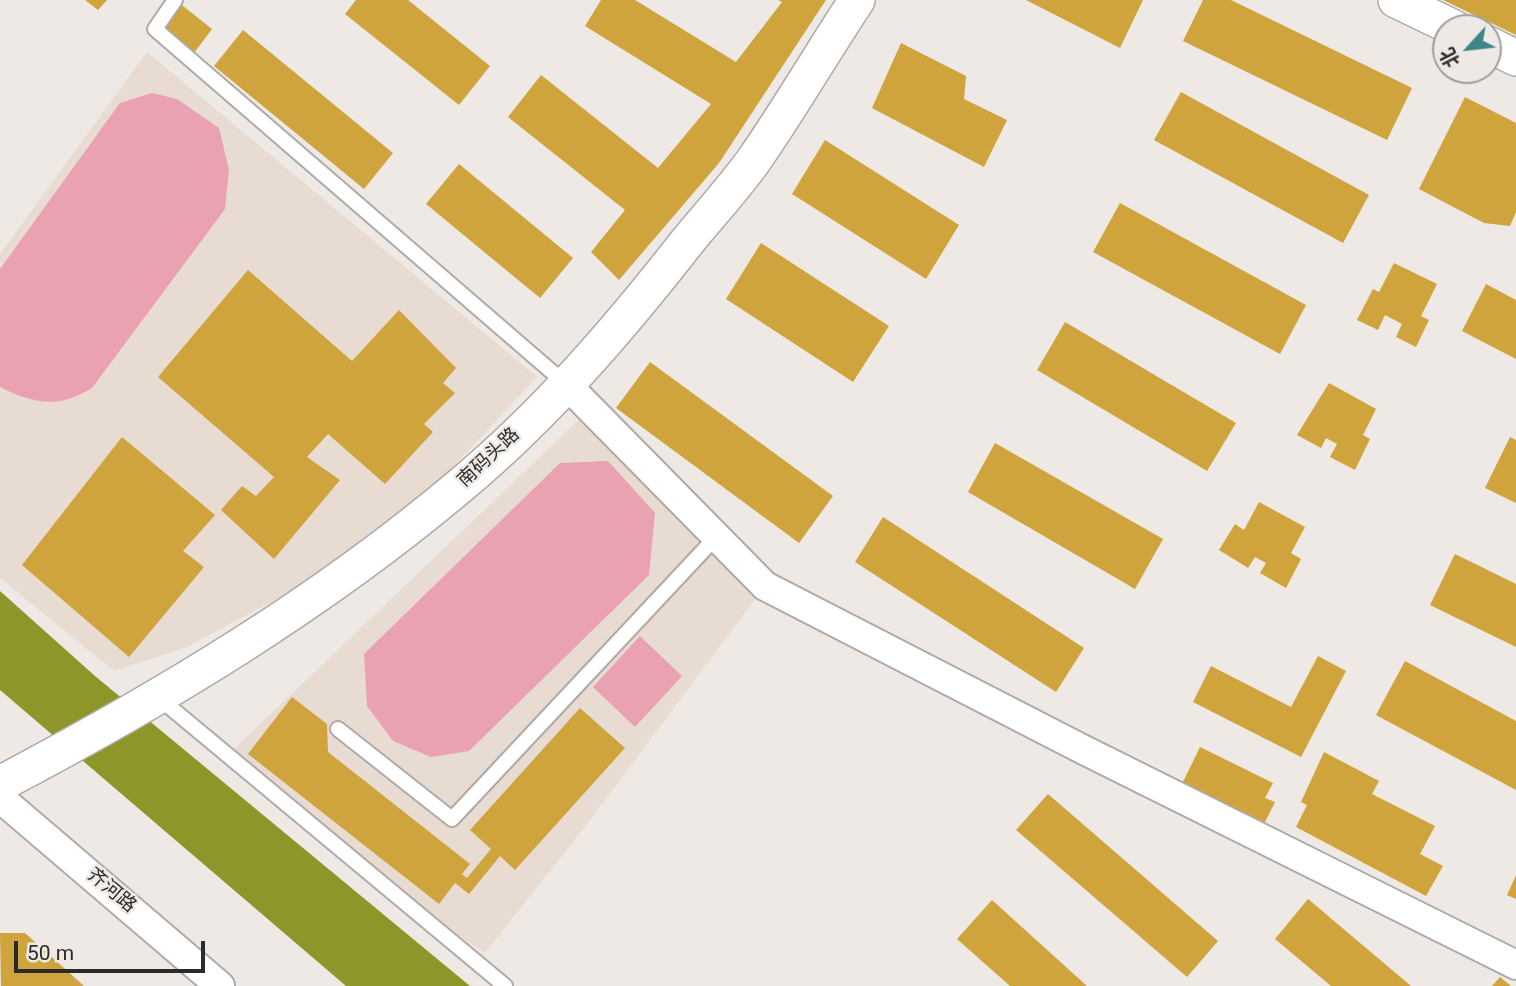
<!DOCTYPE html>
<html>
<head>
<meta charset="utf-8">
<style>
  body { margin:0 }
  #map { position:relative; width:1516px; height:986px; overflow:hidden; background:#efe9e5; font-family:Roboto,"Noto Sans SC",sans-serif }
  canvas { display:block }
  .north { position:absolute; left:1432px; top:14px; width:70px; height:70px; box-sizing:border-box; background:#efe9e5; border:2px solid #a19d9a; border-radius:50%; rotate:243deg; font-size:19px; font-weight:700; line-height:28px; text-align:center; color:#2d2b29 }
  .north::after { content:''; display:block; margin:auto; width:24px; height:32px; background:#3d8685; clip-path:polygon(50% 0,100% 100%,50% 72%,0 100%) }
  .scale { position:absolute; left:14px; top:941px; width:191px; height:32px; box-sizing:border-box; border:4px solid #2d2b29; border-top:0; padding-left:9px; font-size:21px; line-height:24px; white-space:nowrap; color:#2d2b29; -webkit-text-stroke:5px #efe9e5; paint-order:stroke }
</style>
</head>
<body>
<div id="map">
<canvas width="1516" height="986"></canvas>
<div class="north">北</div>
<div class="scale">50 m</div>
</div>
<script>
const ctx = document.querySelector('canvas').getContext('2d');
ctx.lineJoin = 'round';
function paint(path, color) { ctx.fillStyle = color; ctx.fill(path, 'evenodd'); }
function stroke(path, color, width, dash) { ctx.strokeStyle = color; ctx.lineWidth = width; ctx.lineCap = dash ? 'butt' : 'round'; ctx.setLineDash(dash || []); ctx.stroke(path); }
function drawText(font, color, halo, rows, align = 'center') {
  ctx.font = font + ' Roboto,"Noto Sans SC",sans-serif'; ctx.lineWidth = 5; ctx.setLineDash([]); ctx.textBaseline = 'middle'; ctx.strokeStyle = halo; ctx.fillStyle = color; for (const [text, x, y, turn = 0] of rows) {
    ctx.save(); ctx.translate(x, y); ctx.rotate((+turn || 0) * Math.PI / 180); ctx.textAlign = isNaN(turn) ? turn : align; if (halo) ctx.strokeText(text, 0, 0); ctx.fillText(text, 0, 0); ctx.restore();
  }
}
paint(new Path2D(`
  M147 52 537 377 445 476 301 586 185 648 114 671 0 578V254Z
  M590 409 765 586 588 823 485 953 441 924 233 750Z`), '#e8dbd2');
paint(new Path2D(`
  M152 93 177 99 219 128 229 170 225 209 92 388C57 409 35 404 0 387V269L120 103Z
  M608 461 655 513 649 575 469 751 431 757 393 741 367 706 364 654 560 463Z
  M640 636 682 676 635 727 593 687Z`), '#eaa1b1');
paint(new Path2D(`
  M0 591 95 676 470 986H346L0 690Z`), '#8f9629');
paint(new Path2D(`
  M85 0H107L98 10Z
  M356 0H408L490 66 459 105 345 14Z
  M601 0H635L736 62 782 2 778 0H826L719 163 619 280 591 252 625 210 508 117 541 75 658 168 711 104 585 26Z
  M1026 0H1143L1120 48Z
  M1203 0H1231L1412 88 1387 140 1183 41Z
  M1443 0H1516V35Z
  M178 2 212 29 194 53 159 26Z
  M243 30 393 153 364 189 214 66Z
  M901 43 966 76 964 99 1007 120 984 167 872 108Z
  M1181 92 1369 195 1343 243 1154 140Z
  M1465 97 1516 123V212L1510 226 1484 223 1419 189Z
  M825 140 959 225 926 279 792 194Z
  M459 164 573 258 540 298 426 204Z
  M1120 203 1306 305 1280 354 1093 252Z
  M761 243 889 326 853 382 726 299Z
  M1394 263 1437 284 1421 316 1429 320 1416 347 1396 337 1402 324 1385 315 1378 330 1357 320 1373 289 1379 292Z
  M248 270 352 361 399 310 456 368 443 383 455 393 424 424 433 432 385 484 328 434 307 457 340 480 274 559 221 510 242 486 256 496 274 477 158 377Z
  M1486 284 1516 300V359L1462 331Z
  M1065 322 1236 423 1207 471 1037 370Z
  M650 362 833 496 799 543 616 408Z
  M1329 383 1376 409 1363 435 1370 439 1355 470 1330 457 1337 444 1326 438 1321 448 1297 435Z
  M122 437 215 515 183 551 204 567 129 657 22 565Z
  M1510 437 1516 440V503L1485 488Z
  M995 443 1163 539 1135 589 968 492Z
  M1259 502 1305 527 1291 553 1301 559 1286 588 1260 573 1266 563 1255 557 1248 568 1219 550 1235 524 1244 530Z
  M883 517 1084 648 1056 692 855 562Z
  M1455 554 1516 584V647L1430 605Z
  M1318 656 1346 671 1301 757 1193 702 1211 666 1291 707Z
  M1405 661 1516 721V790L1376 715Z
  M292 697 327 724 328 752 470 864 462 874 467 878 491 849 470 830 580 708 625 748 515 870 500 856 469 894 455 883 439 904 248 754Z
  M1200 747 1273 783 1265 798 1275 802 1262 828 1181 786Z
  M1324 752 1379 781 1372 794 1435 826 1420 854 1443 866 1426 896 1296 827 1307 805 1301 802Z
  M1048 794 1218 941 1187 977 1016 830Z
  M1516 875V899L1507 895Z
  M1308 899 1411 986H1331L1275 939Z
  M992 900 1087 986H1010L957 939Z
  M0 933H25L84 986H1Z
  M1500 977 1511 986H1492Z`), '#cfa43c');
const service = new Path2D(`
  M175 0 155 29 566 384
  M159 698 505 986
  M338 729 452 819 717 536`);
const minor = new Path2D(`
  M566 384 765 586 1084 750 1516 965
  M0 798 220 986`);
const tertiary = new Path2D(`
  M1396 0 1454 28
  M1488 44 1516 58
  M0 784C163 698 320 604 461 485 546 414 619 329 687 242 709 215 734 188 754 160 790 108 822 53 857 0`);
stroke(service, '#afaaa6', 18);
stroke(minor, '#afaaa6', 32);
stroke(tertiary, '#afaaa6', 38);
stroke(service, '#fff', 14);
stroke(minor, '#fff', 28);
stroke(tertiary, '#fff', 35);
drawText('19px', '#2d2b29', '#efe9e5', [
  ["南码头路",489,458,-43],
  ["齐河路",111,891,40]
]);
</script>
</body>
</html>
